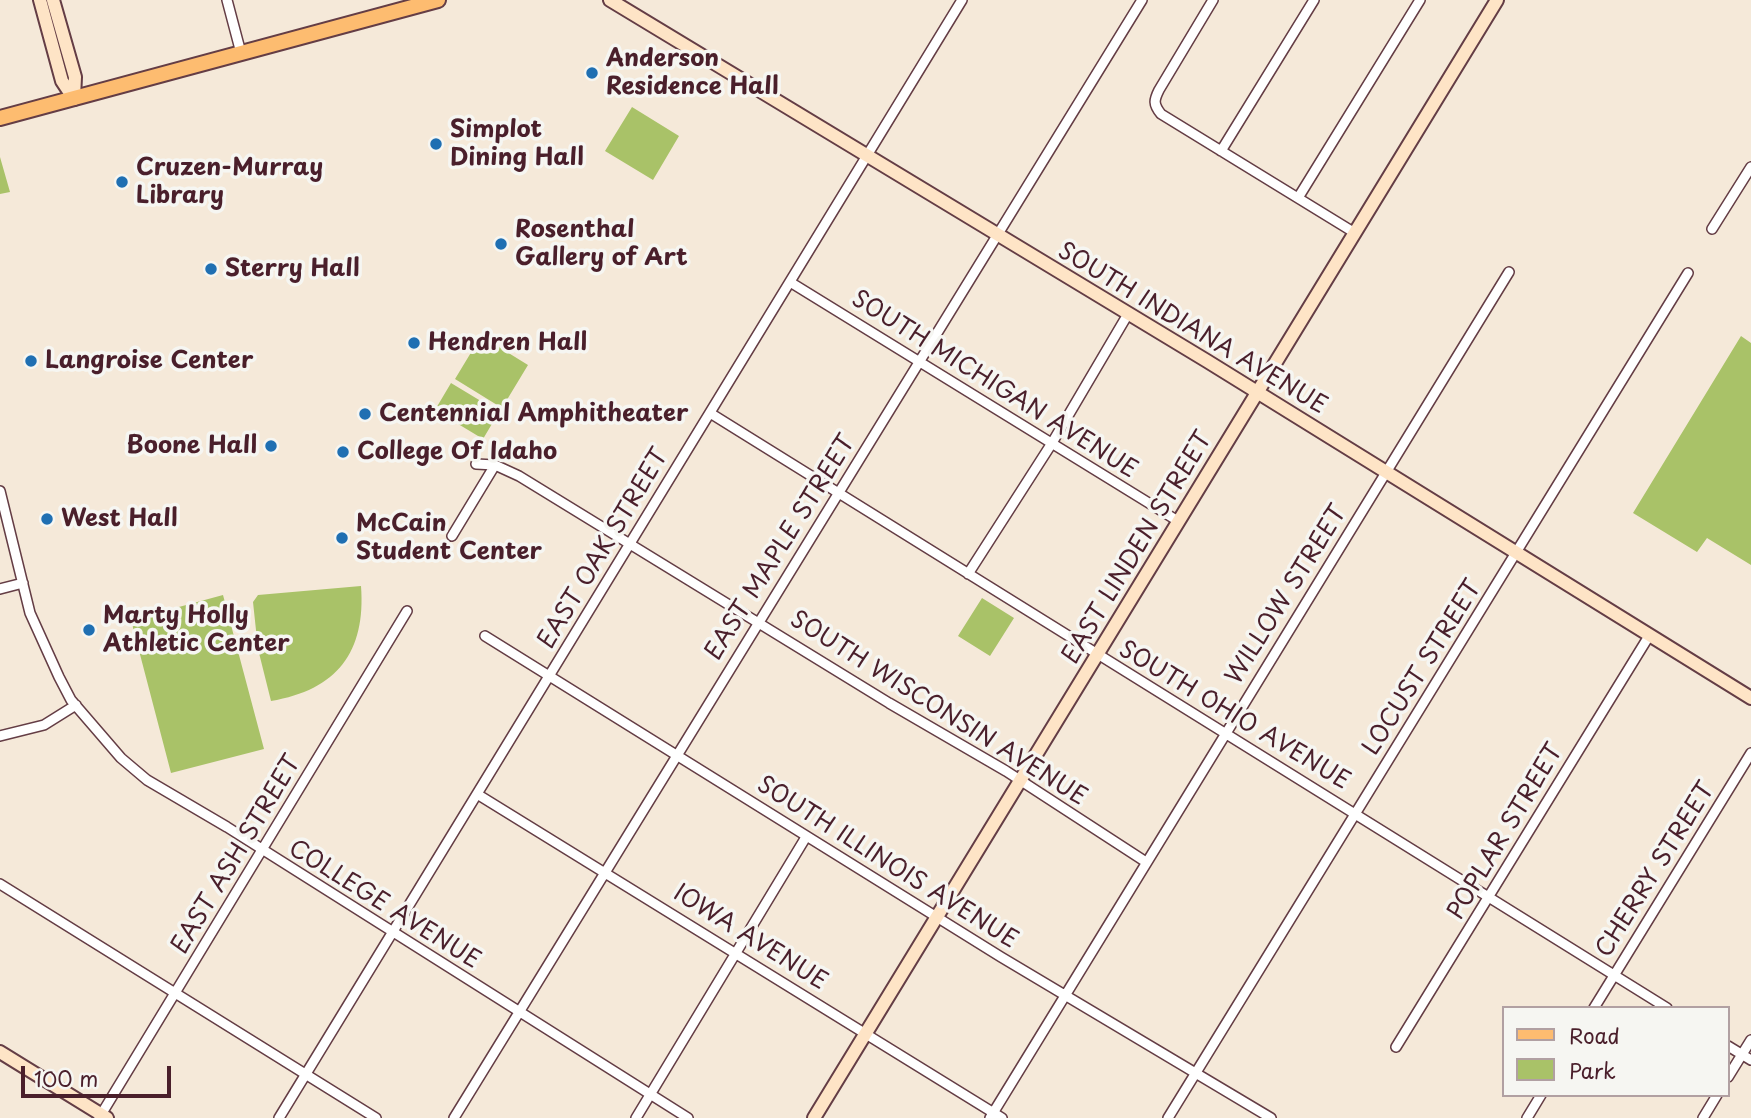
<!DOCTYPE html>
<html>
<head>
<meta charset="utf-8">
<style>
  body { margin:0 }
  #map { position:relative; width:1751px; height:1118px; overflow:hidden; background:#f5e9d9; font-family:"Playpen Sans",sans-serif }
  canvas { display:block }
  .legend { position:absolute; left:1502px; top:1006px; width:228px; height:91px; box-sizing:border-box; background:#f6f6f2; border:2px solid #b1a0a2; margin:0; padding:9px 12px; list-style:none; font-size:21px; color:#4a1f2b }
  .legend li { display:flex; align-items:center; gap:14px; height:35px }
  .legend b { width:35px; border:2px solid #b1a0a2 }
  .scale { position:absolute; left:21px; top:1066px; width:150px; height:32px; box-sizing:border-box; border:4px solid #4a1f2b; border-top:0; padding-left:9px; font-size:21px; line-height:24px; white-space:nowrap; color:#4a1f2b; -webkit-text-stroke:5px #f6f6f2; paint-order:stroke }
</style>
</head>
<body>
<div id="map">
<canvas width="1751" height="1118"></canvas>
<ul class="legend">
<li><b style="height:9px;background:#fdbc70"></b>Road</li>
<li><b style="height:19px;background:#a9c268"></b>Park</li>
</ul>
<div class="scale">100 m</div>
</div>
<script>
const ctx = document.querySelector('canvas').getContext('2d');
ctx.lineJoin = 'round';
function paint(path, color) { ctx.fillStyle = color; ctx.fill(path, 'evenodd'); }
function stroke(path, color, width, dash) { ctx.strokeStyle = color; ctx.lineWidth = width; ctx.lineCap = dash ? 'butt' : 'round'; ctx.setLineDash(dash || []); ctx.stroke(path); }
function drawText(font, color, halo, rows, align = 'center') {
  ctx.font = font + ' "Playpen Sans",sans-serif'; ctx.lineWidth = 7; ctx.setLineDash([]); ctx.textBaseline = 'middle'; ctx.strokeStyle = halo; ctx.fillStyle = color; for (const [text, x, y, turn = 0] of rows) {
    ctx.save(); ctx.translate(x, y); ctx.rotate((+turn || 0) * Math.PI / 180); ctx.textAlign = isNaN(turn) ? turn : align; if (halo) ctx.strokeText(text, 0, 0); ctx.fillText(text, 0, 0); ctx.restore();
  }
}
paint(new Path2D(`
  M632 107 679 136 653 180 605 151Z
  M0 157 10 192 0 194Z
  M481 336 528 365 502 408 455 379Z
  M1741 336 1751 343V565L1707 538 1697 552 1633 513Z
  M451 383 499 412 483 439 435 410Z
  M361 586C366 652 337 690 271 701L258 649 253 602 258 595Z
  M223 595 264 749 171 773 131 620Z
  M982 598 1014 618 990 656 958 636Z`), '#a9c268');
const street = new Path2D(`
  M227 0 241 53
  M1213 0 1159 90C1154 100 1153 104 1161 114L1355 233
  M1221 151 1314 0
  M1298 198 1420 0
  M1712 229 1751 167
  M790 282 1178 521
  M710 413 1667 1008
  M476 464 495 465 519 476 889 703 1006 771 1146 862
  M0 491 30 613 59 677 71 700 121 758 147 780 227 827 688 1118
  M452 536 495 465
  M968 574 1052 443 1128 314
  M0 589 23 583
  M485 636 1001 957 1271 1118
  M0 736 44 725 76 705
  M477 794 1002 1118
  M0 884 376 1118
  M1594 1008 1751 753
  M1728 1046 1751 1060
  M1396 1047 1649 636
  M1728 1077 1751 1040
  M99 1118 407 611
  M279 1118 962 0
  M454 1118 1142 0
  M636 1118 806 837
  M990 1118 1509 272
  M1168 1118 1688 273
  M1527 1118 1541 1095
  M1703 1118 1717 1095`);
const secondary = new Path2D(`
  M40 0 62 81 74 99
  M53 0 75 77 74 98
  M610 0 1207 361 1751 698
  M0 1052 107 1118
  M814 1118 1497 0`);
const primary = new Path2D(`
  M0 118 438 0`);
stroke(street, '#643d45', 12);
stroke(secondary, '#643d45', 16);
stroke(primary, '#643d45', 18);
stroke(street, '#fff', 9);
stroke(secondary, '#fee4c6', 12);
stroke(primary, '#fdbc70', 14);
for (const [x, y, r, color] of [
  [592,73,7,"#1f6fb2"],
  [436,144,7,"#1f6fb2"],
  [122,182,7,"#1f6fb2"],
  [501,244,7,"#1f6fb2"],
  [211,269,7,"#1f6fb2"],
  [414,343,7,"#1f6fb2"],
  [31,361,7,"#1f6fb2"],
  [365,414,7,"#1f6fb2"],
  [271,446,7,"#1f6fb2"],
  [343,452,7,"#1f6fb2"],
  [47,519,7,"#1f6fb2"],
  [342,538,7,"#1f6fb2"],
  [89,630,7,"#1f6fb2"]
]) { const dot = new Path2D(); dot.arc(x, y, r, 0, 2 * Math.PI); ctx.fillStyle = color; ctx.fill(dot); stroke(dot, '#f6f6f2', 2.5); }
drawText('bold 24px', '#4a1f2b', '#f6f6f2', [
  ["Anderson",606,59],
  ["Residence Hall",606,87],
  ["Simplot",450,130],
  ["Dining Hall",450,158],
  ["Cruzen-Murray",136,168],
  ["Library",136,196],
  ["Rosenthal",515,230],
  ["Gallery of Art",515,258],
  ["Sterry Hall",225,269],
  ["Hendren Hall",428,343],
  ["Langroise Center",45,361],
  ["Centennial Amphitheater",379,414],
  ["Boone Hall",257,446,"right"],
  ["College Of Idaho",357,452],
  ["West Hall",61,519],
  ["McCain",356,524],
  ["Student Center",356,552],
  ["Marty Holly",103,616],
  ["Athletic Center",103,644]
], 'left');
drawText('24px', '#4a1f2b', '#f6f6f2', [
  ["SOUTH INDIANA AVENUE",1192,329,31],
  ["SOUTH MICHIGAN AVENUE",994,385,32],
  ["EAST MAPLE STREET",781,548,-58],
  ["EAST LINDEN STREET",1138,548,-59],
  ["EAST OAK STREET",604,549,-59],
  ["WILLOW STREET",1287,595,-58],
  ["LOCUST STREET",1423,668,-58],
  ["SOUTH WISCONSIN AVENUE",938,709,32],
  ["SOUTH OHIO AVENUE",1234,716,31],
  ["POPLAR STREET",1506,832,-59],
  ["EAST ASH STREET",237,855,-59],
  ["SOUTH ILLINOIS AVENUE",887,863,32],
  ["CHERRY STREET",1656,870,-58],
  ["COLLEGE AVENUE",384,905,32],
  ["IOWA AVENUE",750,938,32]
]);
</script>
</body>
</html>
